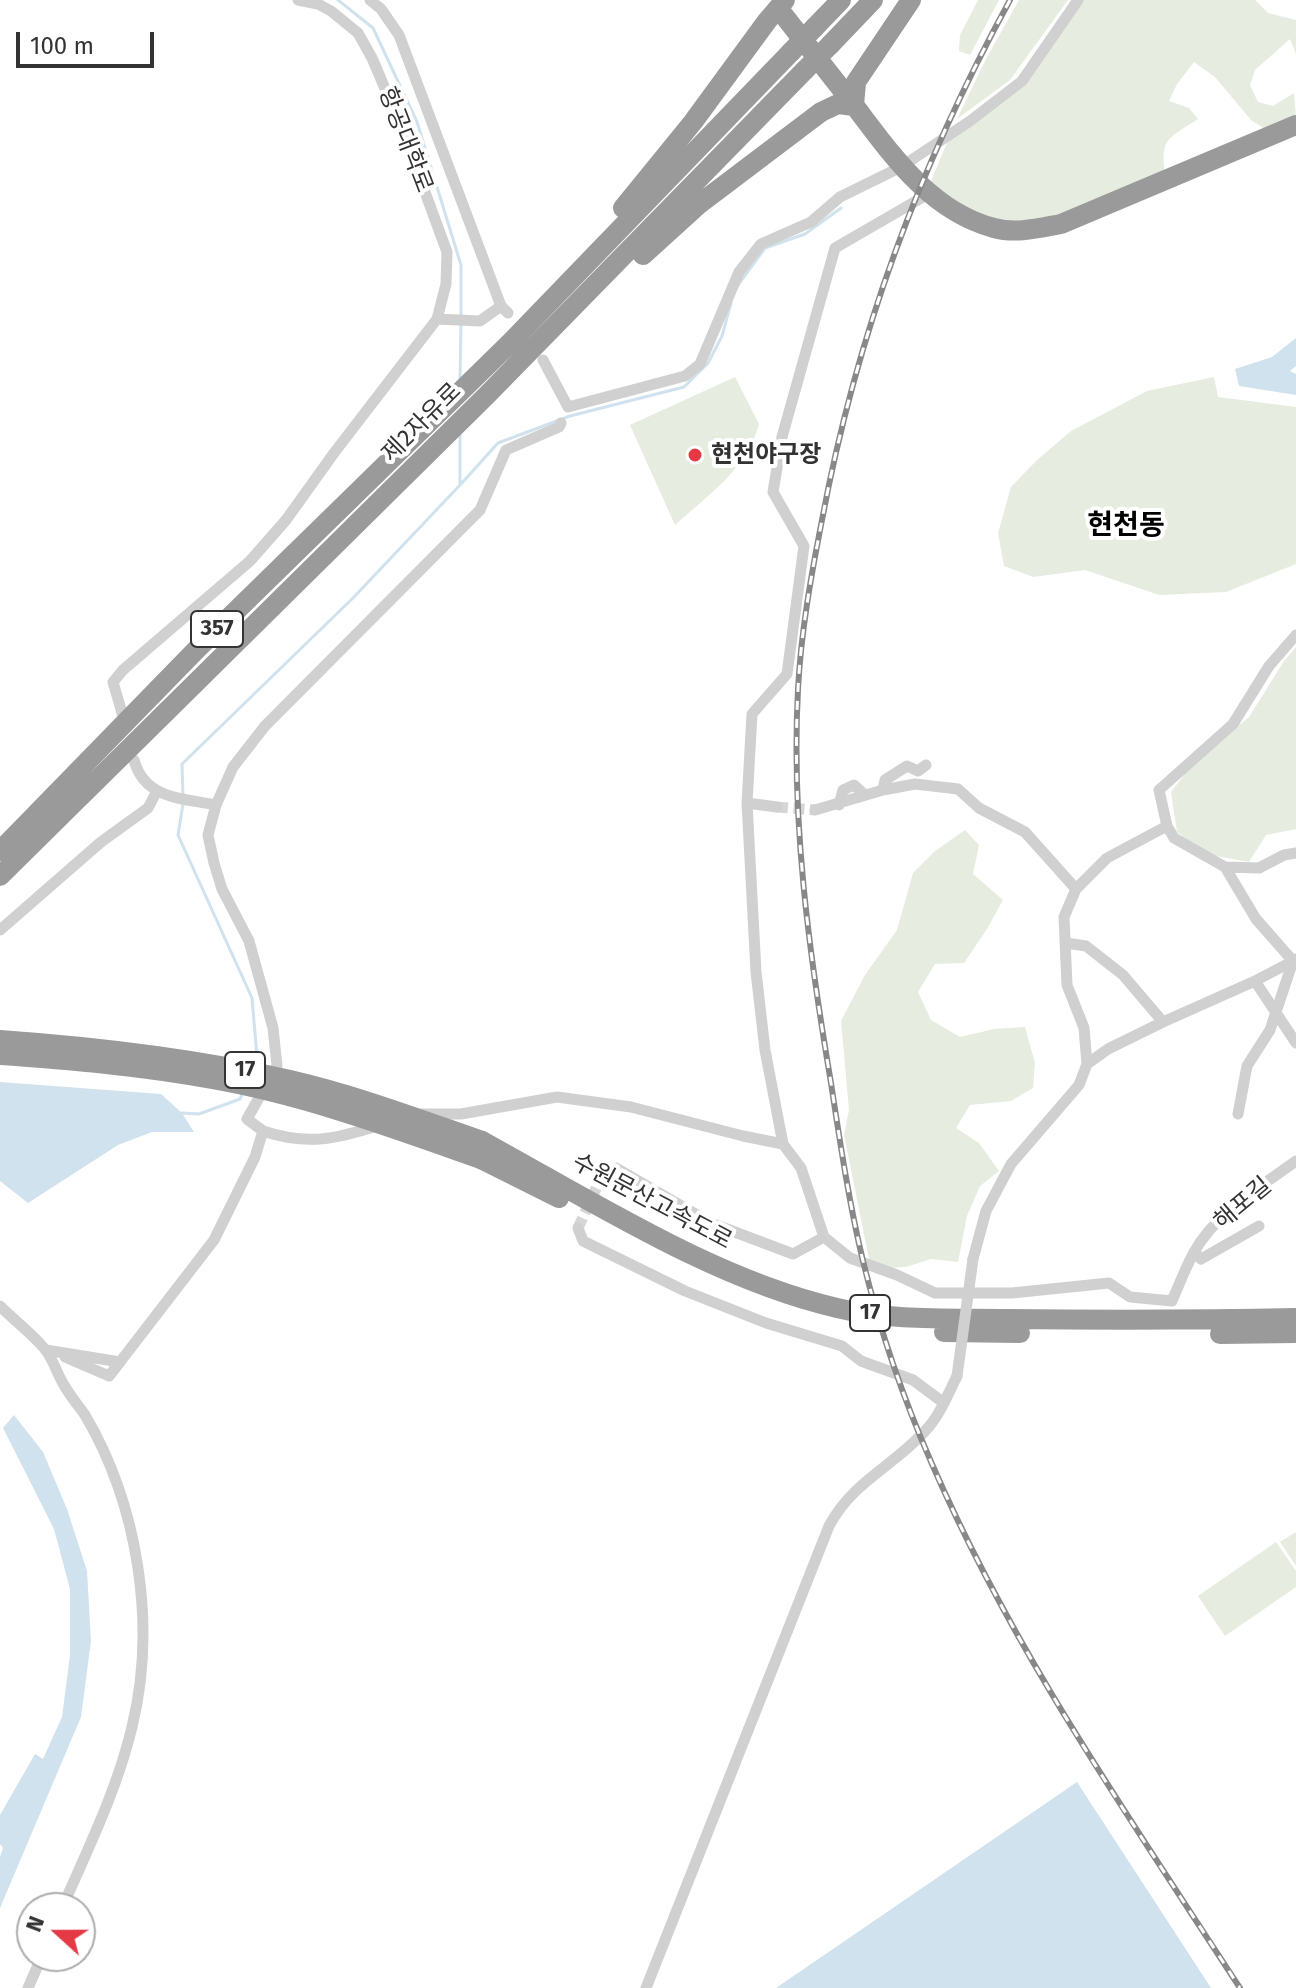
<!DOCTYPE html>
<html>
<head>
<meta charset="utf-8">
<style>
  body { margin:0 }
  #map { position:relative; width:1296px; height:1988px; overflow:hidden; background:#fff; font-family:"Fira Sans",sans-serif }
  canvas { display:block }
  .north { position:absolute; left:16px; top:1892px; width:80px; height:80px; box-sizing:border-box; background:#fff; border:2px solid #adadad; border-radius:50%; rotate:291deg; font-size:22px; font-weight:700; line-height:32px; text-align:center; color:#333 }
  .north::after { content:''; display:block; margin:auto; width:28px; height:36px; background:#e63946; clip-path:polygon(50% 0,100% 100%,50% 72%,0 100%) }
  .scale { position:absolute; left:16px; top:32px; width:138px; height:36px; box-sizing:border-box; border:4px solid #333; border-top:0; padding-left:10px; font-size:24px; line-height:28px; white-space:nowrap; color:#333; -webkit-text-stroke:6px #fff; paint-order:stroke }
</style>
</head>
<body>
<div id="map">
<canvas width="1296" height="1988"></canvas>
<div class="north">N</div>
<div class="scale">100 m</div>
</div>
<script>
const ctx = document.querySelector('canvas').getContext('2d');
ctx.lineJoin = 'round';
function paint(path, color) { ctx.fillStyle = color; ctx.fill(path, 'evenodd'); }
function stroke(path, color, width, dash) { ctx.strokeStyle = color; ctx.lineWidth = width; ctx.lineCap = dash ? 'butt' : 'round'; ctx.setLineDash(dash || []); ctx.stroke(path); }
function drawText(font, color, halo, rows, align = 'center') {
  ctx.font = font + ' "Fira Sans","Noto Sans KR",sans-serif'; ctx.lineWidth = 8; ctx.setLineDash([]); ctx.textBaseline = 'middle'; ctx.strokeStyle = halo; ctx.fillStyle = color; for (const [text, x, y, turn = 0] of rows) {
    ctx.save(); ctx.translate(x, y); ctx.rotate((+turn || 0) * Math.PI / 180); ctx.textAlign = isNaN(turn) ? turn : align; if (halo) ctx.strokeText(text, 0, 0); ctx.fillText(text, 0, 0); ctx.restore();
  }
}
paint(new Path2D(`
  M978 0H999L970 55 959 51 960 35Z
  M1019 0H1068L1010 80 957 119 986 59Z
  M1083 0H1255L1268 13 1296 20V54L1290 39 1255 70 1250 85 1258 102 1273 106 1294 93 1296 117 1265 129 1251 120 1215 77 1194 62 1177 84 1169 101 1189 108 1198 119C1168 139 1160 137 1165 175L1039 224H994L929 186 953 128 1018 82Z
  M735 377 759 424C747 469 708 495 675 525L630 425Z
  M1214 377 1218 397 1296 407V564L1226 592 1159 595 1085 570 1033 577 1004 566 998 533 1011 487 1037 460 1071 431 1147 391Z
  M1296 647V829L1266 835 1249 862 1205 854 1177 832 1171 792 1194 762 1249 717 1284 661Z
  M965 830 979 845 973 874 1003 900 987 929 964 963 935 964 918 992 931 1020 960 1037 994 1029 1025 1027 1035 1063 1033 1088 1011 1101 970 1105 956 1128 979 1143 999 1171 980 1186 967 1216 958 1262 931 1259 906 1267 871 1269 844 1135 849 1110 841 1021 865 975 897 930 913 873 935 851Z
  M1296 1532V1566L1280 1542Z
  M1276 1542 1296 1571V1587L1225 1636 1198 1596Z`), '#e6ecdf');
paint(new Path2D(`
  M1296 338V366L1290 371 1296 374V395L1239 386 1235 369 1272 357Z
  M0 1082 161 1094 182 1113 194 1132H152L118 1145 28 1203 0 1181Z
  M14 1415 43 1452 67 1509 87 1571 91 1641 81 1717 0 1908V1857L3 1848 0 1844V1815L35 1754 43 1759 62 1717 70 1655V1589L54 1529 3 1428Z
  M1077 1782 1211 1988H776Z`), '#cfe2ee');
stroke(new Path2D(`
  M338 0 373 28 417 122 461 265V315
  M738 285 765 248 805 234 841 208
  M460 379 461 323
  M461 484 498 443 570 416 684 387 708 363 722 336 731 303
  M183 796 182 764 353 598 460 485V435
  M183 804 178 835 252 998 257 1057 254 1063
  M182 1113 199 1114 240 1099 243 1092`), '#cfe2ee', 3);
stroke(new Path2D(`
  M777 807 815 810
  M578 1228 604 1171`), '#d6d6d6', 11, [11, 5.5]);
stroke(new Path2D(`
  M298 0 318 4 331 11 358 33 372 58 400 124 447 252 446 284 437 319
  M370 0 381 9 399 35 501 306
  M543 360 568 407 685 376 700 364 739 272 761 244 811 222 840 197 901 167 970 121 1022 81 1078 0
  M122 713 113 682 123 670 250 561 286 520 334 453 437 319 480 321 501 306 508 313
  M134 760C145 800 183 798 216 805
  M883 790 885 780 907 766 918 771 926 765
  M747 803 777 807
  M839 805 843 790 854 785 865 795
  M815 810 883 790 915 784 958 789 979 808 1025 832 1076 889
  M1167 826 1174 838 1225 867 1256 919 1293 961 1255 981
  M1225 867 1259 868 1284 855 1296 853
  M0 930 101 842 148 808 157 791
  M1066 943 1086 946 1123 975 1163 1022 1255 981 1296 1043
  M1087 1064 1108 1049 1163 1022
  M419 1114H461L557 1097 631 1107 743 1136 783 1144 765 1050 756 972 747 803 752 714 787 674 804 546 773 492 782 437 835 248 930 193
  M1238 1114 1247 1066 1270 1030 1293 961 1296 959
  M263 1131C308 1146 336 1139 380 1125
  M783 1144 801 1168 824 1237 850 1258 897 1275 935 1293H1012L1109 1283 1130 1297 1172 1301C1179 1285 1185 1269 1193 1254 1215 1213 1259 1188 1296 1161
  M604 1171 616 1168 711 1223 793 1254 824 1237
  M578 1228 583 1241 685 1291 766 1323 842 1346 861 1361 913 1380 944 1403
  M1194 1252 1201 1259 1259 1226
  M973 1259 986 1211 1011 1164 1079 1085 1087 1064 1084 1028 1067 985 1064 917 1076 889 1107 858 1167 826 1159 790 1233 724 1269 666 1296 635
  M0 1306C14 1320 31 1333 44 1348 53 1358 57 1374 64 1385 70 1396 78 1405 85 1415 138 1505 157 1625 132 1727 117 1790 88 1849 62 1908
  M46 1350 120 1362 214 1240 255 1157 263 1131 247 1119 277 1066 273 1028 249 941 222 889 214 863 208 835 216 805 233 767 265 726 480 510 506 450 559 427 561 423
  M65 1357 109 1376 120 1362
  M28 1988 42 1956
  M646 1988 829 1526C853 1481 894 1466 926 1430 940 1415 948 1394 957 1376`), '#d0d0d0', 11);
stroke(new Path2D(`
  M778 8C803 40 829 73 854 105 892 155 930 211 994 228 1016 234 1039 228 1061 224L1296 125
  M815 27 841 0
  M830 45 873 0
  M623 208 693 122 767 21 785 0
  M643 255 698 205 821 112 838 104 854 106 856 82 911 0
  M0 851 198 648 510 343 791 52
  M0 876 487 395 805 70
  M482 1141C592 1201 715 1280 837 1308 891 1321 950 1318 1006 1319 1102 1320 1199 1320 1296 1318
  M481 1159 559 1198
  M944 1332 1020 1333
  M1220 1334 1296 1333`), '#9a9a9a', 20);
const rail = new Path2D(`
  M1010 0C919 167 857 333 822 520 811 576 801 632 798 689 791 821 809 953 831 1083 840 1142 849 1203 863 1261 880 1331 903 1398 932 1464 1013 1651 1129 1817 1240 1988`);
stroke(rail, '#888', 6);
stroke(rail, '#fff', 3, [9]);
stroke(new Path2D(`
  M957 1376 973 1259`), '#d0d0d0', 11);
stroke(new Path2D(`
  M791 52 815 27
  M805 70 830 45
  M0 1040C98 1047 194 1058 290 1080 355 1095 419 1119 482 1141
  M0 1055C71 1060 142 1066 212 1079 304 1095 393 1128 481 1159`), '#9a9a9a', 20);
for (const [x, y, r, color] of [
  [695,455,8,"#e63946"]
]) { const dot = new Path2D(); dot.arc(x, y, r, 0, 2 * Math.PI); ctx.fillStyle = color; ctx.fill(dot); stroke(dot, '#fff', 3); }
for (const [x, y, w] of [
  [217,629,52],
  [245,1070,40],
  [870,1313,40]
]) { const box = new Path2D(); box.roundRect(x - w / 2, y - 18, w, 36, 6); ctx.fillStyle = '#fff'; ctx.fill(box); stroke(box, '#333', 2); }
drawText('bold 22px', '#333', null, [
  ["357",217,629],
  ["17",245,1070],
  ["17",870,1313]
]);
drawText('24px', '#333', '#fff', [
  ["항공대학로",405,140,69],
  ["제2자유로",422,423,-45],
  ["수원문산고속도로",652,1202,28],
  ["해포길",1243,1204,-40]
]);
drawText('bold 24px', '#333', '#fff', [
  ["현천야구장",711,455]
], 'left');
drawText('bold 28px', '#000', '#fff', [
  ["현천동",1126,526]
]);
</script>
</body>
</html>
